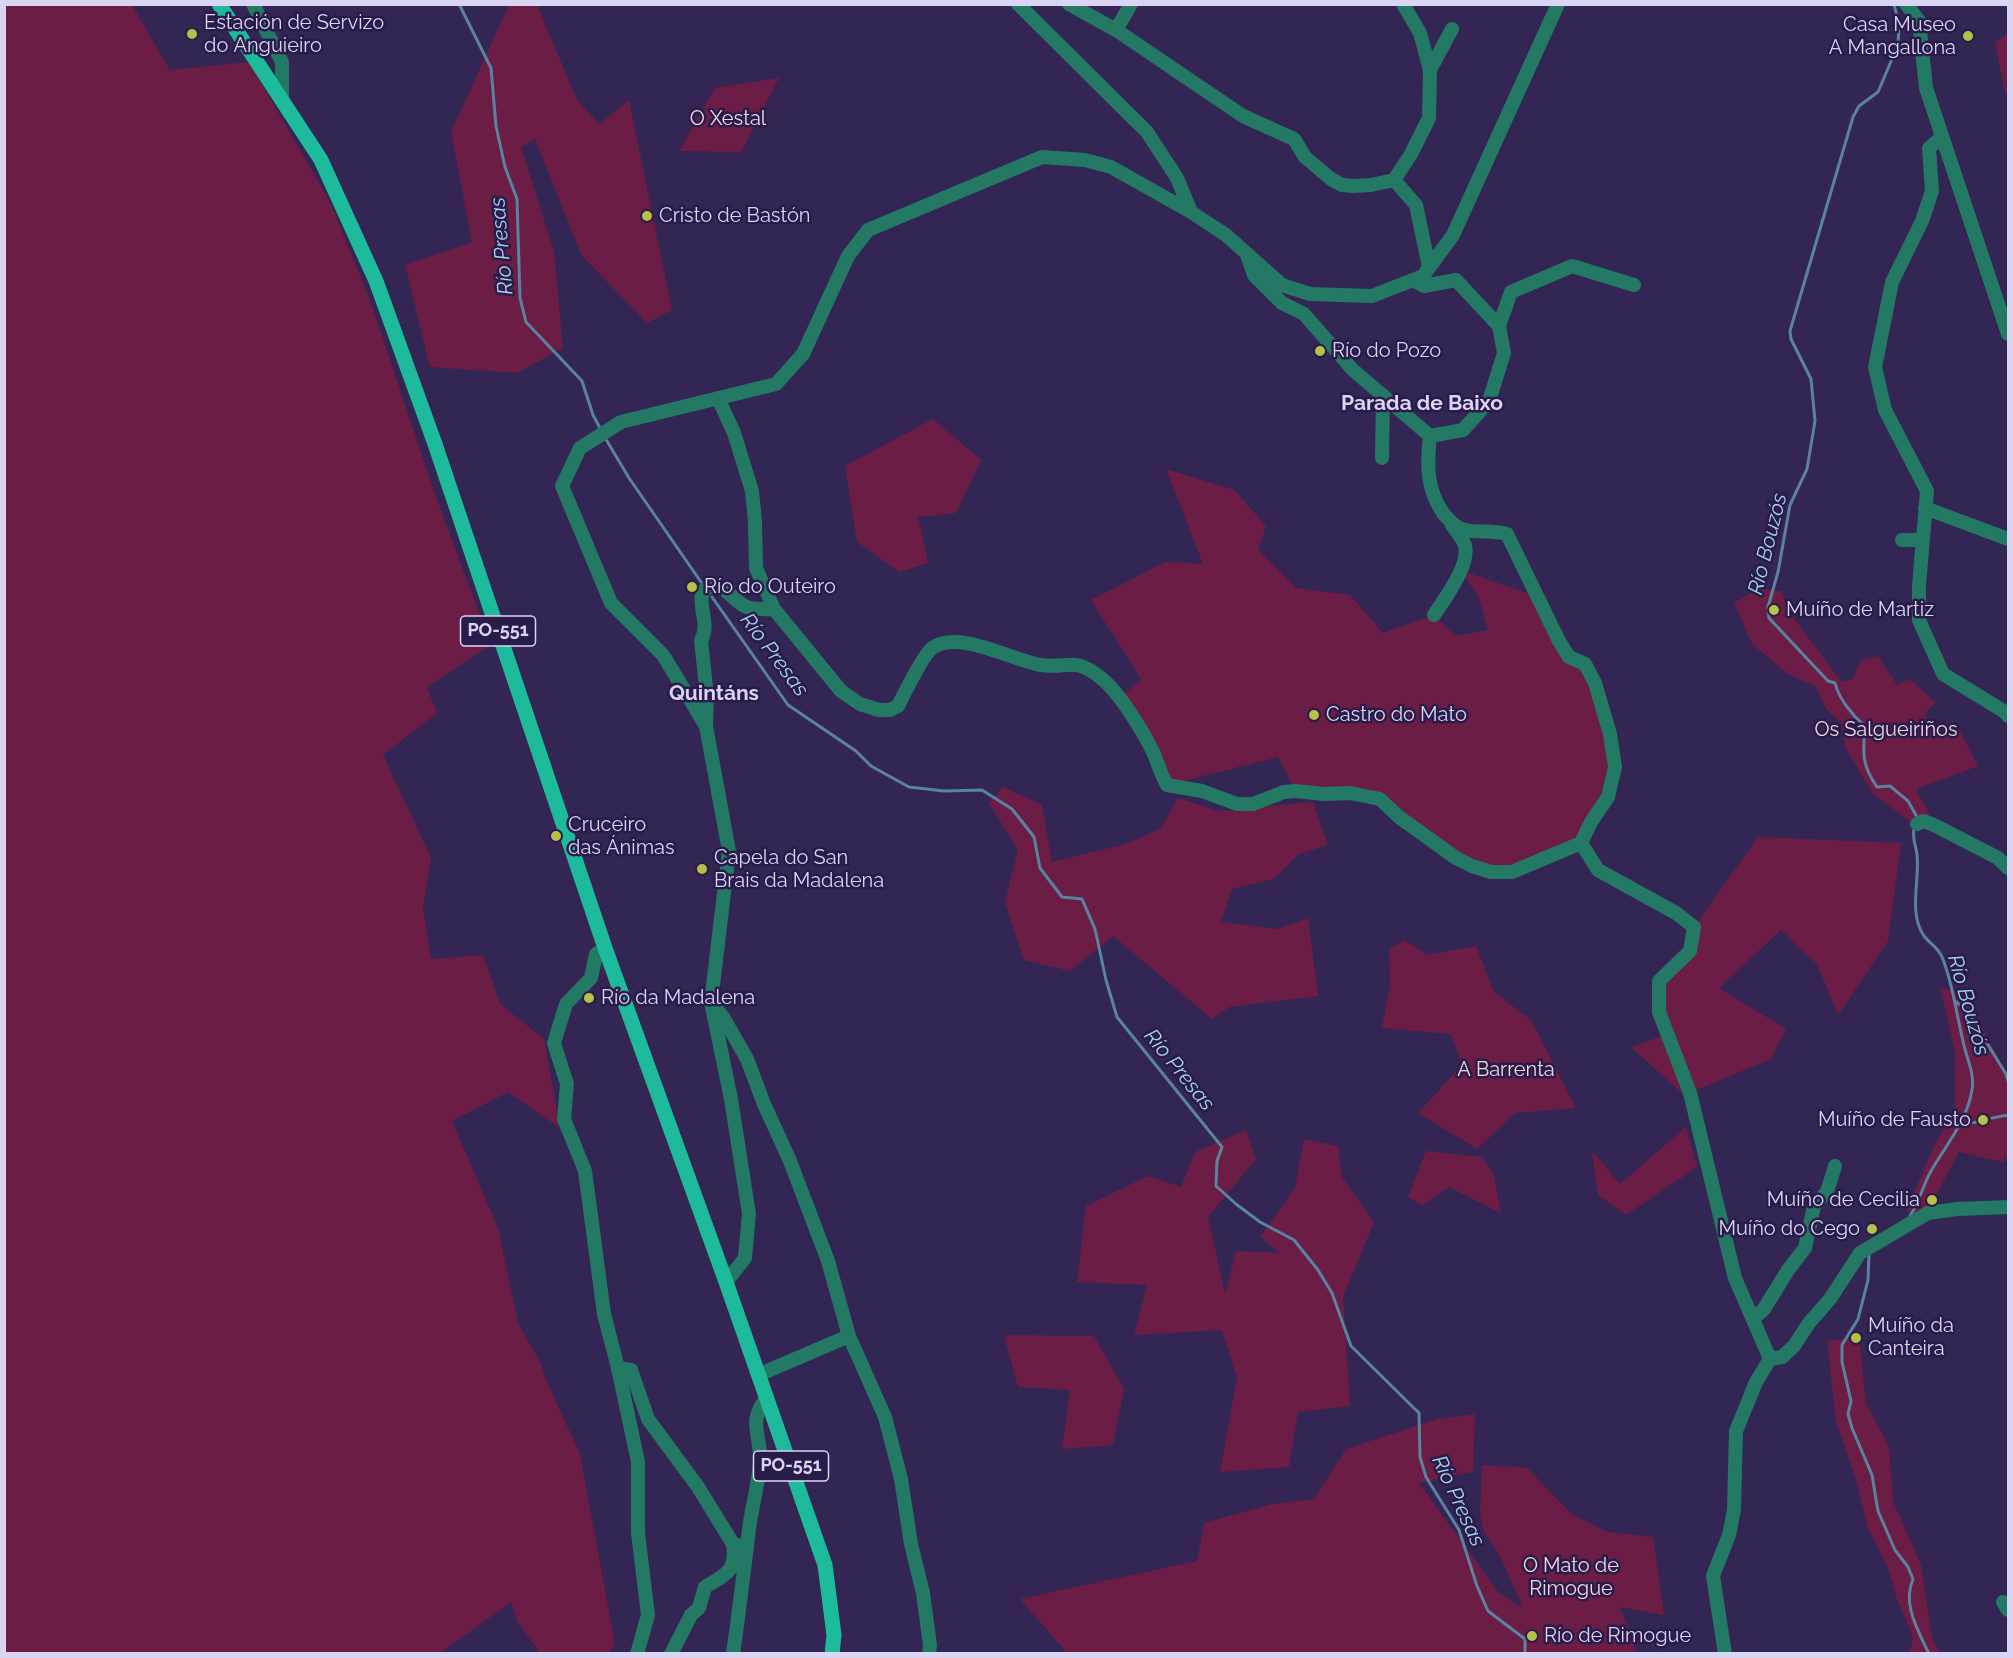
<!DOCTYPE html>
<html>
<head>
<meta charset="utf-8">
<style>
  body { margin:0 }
  #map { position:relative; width:2013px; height:1658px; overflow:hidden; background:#332655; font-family:Raleway,sans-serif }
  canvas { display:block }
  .frame { position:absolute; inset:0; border:6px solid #dad5f3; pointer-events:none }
</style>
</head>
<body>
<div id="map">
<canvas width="2013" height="1658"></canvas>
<div class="frame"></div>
</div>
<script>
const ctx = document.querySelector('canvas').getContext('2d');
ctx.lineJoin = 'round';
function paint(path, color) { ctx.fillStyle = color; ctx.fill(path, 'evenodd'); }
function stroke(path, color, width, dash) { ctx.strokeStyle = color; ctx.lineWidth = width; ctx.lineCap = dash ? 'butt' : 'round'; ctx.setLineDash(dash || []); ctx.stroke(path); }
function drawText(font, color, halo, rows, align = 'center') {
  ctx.font = font + ' Raleway,sans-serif'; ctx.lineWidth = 5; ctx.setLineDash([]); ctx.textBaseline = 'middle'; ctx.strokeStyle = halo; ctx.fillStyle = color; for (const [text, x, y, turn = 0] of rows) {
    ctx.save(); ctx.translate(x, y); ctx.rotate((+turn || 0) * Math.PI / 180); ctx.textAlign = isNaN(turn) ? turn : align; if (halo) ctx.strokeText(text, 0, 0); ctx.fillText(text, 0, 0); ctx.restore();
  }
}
paint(new Path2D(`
  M5 5H132L170 70 249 62 330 202 370 300 436 497 491 645 427 687 437 713 383 755 431 858 423 907 431 959 483 955 500 1004 544 1039 560 1128 508 1092 452 1121 498 1228 518 1323 541 1364 547 1382 580 1454 615 1645 608 1653H540L518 1623 511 1602 440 1653 5 1654Z
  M509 5H537L577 100 599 124 629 100 672 310 647 323 582 256 535 139 521 147 554 251 563 348 517 373 430 367 405 265 472 242 451 132Z
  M2008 32V93L2005 92 1995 43Z
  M779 78 741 152 679 151 715 88Z
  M933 419 981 460 956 513 918 517 928 563 900 572 857 542 845 466Z
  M1166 469 1234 490 1266 526 1258 550 1296 588 1350 595 1383 633 1434 615 1456 636 1488 630 1478 596 1460 570 1539 597 1559 641 1585 664 1615 767 1581 843 1512 872 1472 866 1380 799 1295 791 1278 757 1167 785 1119 699 1141 679 1091 600 1165 562 1203 564Z
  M1758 589 1782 591 1786 608 1841 681 1852 680 1861 660 1878 656 1897 685 1909 679 1936 702 1925 713 1933 738 1958 727 1978 766 1916 789 1930 815 1909 821 1873 794 1845 747 1842 723 1826 709 1815 686 1788 674 1752 644 1734 603Z
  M1003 787 1042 805 1052 862 1126 844 1160 829 1178 798 1219 811 1313 802 1328 845 1299 854 1274 879 1232 889 1221 922 1278 929 1308 918 1318 996 1229 1007 1212 1019 1113 936 1070 971 1024 960 1005 902 1018 850 989 803Z
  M1758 837 1901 843 1888 941 1838 1015 1818 966 1781 930 1719 988 1786 1029 1771 1059 1684 1095 1631 1047 1668 1034 1659 981 1690 951 1694 927Z
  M1405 940 1427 955 1476 946 1494 992 1531 1020 1576 1108 1515 1113 1477 1149 1418 1113 1462 1065 1451 1034 1382 1028 1390 985 1389 949Z
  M1940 987 1965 995 2008 1076V1164L2005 1156 2003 1162 1959 1152 1927 1212H1906L1933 1148 1955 1109V1052Z
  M1686 1127 1697 1167 1626 1215 1598 1195 1592 1151 1620 1184Z
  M1246 1130 1256 1159 1208 1217 1225 1294 1236 1251 1280 1253 1260 1237 1295 1188 1304 1139 1338 1146 1342 1177 1374 1222 1343 1297 1350 1406 1298 1412 1289 1467 1220 1472 1237 1378 1222 1330 1134 1335 1147 1285 1077 1282 1086 1206 1148 1176 1181 1187 1195 1152Z
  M1426 1151 1482 1157 1494 1175 1501 1213 1449 1187 1422 1205 1408 1197Z
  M1004 1335 1094 1336 1124 1389 1113 1445 1062 1449 1070 1390 1018 1387Z
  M1859 1338 1866 1403 1889 1447 1893 1501 1921 1565 1932 1638 1940 1653H1910L1913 1637 1897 1599 1888 1568 1868 1528 1855 1477 1836 1421 1827 1341Z
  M1475 1414 1473 1472 1419 1483 1499 1593 1523 1608 1501 1558 1483 1530 1480 1512 1482 1465 1527 1468 1573 1515 1607 1532 1653 1537 1664 1615 1620 1607 1636 1650 1628 1654 1067 1653 1020 1599 1197 1561 1204 1523 1272 1504 1314 1499 1346 1449 1437 1419Z`), '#6c1d45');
stroke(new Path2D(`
  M459 4 491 68 496 126 505 167 517 199 520 298 526 322 582 381 593 415 601 430
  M1894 4 1899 25 1898 45 1878 92 1859 106 1853 117 1790 331 1791 339 1811 379 1815 421 1807 469 1790 505 1778 572 1768 607 1769 618 1828 681 1835 683C1839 699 1852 715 1865 726 1863 752 1861 764 1877 787L1890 786 1908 801 1917 817 1916 819
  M604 436 629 478 701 582
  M712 597 788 705 856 751 871 766 909 787 944 791 982 790 1012 809 1034 837 1040 868 1062 897 1082 899 1095 929 1106 980 1117 1017 1222 1147 1217 1161 1216 1186 1236 1204 1260 1222 1294 1240 1318 1270 1332 1293 1351 1346 1419 1413 1420 1457 1426 1477 1459 1530 1477 1586 1488 1611 1525 1639V1654
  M1956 1002 1967 1011 2006 1074 2008 1081
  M1992 1118 2008 1115
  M1960 1124 1979 1122
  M1910 1216C1919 1203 1923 1185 1931 1171 1946 1145 1967 1121 1972 1090 1975 1073 1966 1057 1963 1041 1956 1013 1953 983 1942 957 1938 947 1930 944 1924 936 1908 913 1920 881 1917 855 1916 845 1912 839 1914 829
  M1869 1253 1868 1280 1858 1319 1842 1345V1362L1851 1401 1848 1414 1852 1428 1872 1475 1878 1511 1895 1550 1908 1567 1913 1579C1902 1605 1918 1630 1929 1654`), '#5983a1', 3);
stroke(new Path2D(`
  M253 4 282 62V101
  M1018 4 1147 132 1177 178 1191 212
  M1069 4 1116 30 1243 116 1294 139 1305 157 1331 179 1342 185 1353 186 1371 185 1394 180 1411 154 1429 118 1430 70 1420 33 1403 4
  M1906 4 1919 21 1926 88 2008 334
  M1116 30 1131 4
  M1430 70 1452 29
  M1942 137 1929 148 1932 191 1922 221 1892 282 1875 367 1885 410 1927 491 1919 586V620L1943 674 2005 712 2008 716
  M1394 180 1416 205 1429 267
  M1248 258 1254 275 1282 303 1304 314 1353 370 1430 436C1427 465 1426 488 1443 513 1449 520 1455 528 1465 530 1477 533 1492 530 1507 534L1559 641 1569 657 1585 664 1595 683 1610 734 1615 767 1608 797 1591 822 1581 843 1598 870 1676 913 1694 927 1690 951 1659 981V1012L1690 1093 1735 1278 1770 1359
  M1413 280 1424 286 1456 280 1499 326 1504 353 1489 401 1463 430 1430 436
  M1499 326 1511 292 1572 266 1634 285
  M718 398 734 433 752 491 755 522 756 568 774 609 841 691 860 704 879 710H890L898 706C904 694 924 654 932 648 960 629 1013 661 1041 665 1068 669 1075 656 1101 678 1119 692 1143 731 1153 752 1158 763 1161 775 1167 785L1202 791 1237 804H1253L1284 792 1295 791 1324 794 1350 793 1380 799 1399 817 1456 858 1472 866 1491 872H1512L1581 843
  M1382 458 1383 395
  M1925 508 2008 539
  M1902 540H1923
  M1434 615C1445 598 1470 566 1465 545 1463 539 1456 531 1452 525
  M706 726 707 696 701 641C710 623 699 612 702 595 704 585 718 584 725 590 746 609 745 610 774 609
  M1917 824 1924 821 1934 825 1998 858 2008 868
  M605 948 596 954 591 978 566 1004 554 1043 567 1084 564 1119 585 1171 604 1314 618 1368 638 1462V1533L648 1615 637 1654
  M714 1006 723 1017 747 1059 764 1104 790 1161 828 1261 849 1336 885 1417 901 1479 911 1544 923 1593 930 1645 929 1654
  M726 1282 745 1258 749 1214 731 1099 711 1002 729 851 706 726 663 655 611 603 562 486 580 448 621 422 776 384 803 354 848 256 868 230 1042 157 1085 160 1111 167 1191 212 1226 235 1282 285 1310 294 1372 296 1423 276 1453 235 1558 4
  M1753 1319 1764 1309 1788 1270 1805 1248 1814 1206 1827 1192 1835 1166
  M1770 1359 1782 1357 1794 1346 1809 1323 1830 1299 1860 1253 1928 1213 1957 1209 2008 1207
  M618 1368 631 1370 648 1419 698 1487 733 1544 747 1548
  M758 1375 849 1336
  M2003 1602 2008 1610
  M671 1654 691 1615 699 1608 705 1587C726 1574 737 1572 733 1544
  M733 1654C739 1612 744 1570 749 1529 752 1506 759 1483 760 1460 761 1435 747 1420 767 1398
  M1725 1654 1713 1576 1729 1535 1734 1510 1736 1431 1756 1382 1770 1359`), '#247965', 14);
stroke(new Path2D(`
  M219 4 321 160 376 281 435 444 605 948 726 1282 825 1565 834 1635 832 1654`), '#1dbb9b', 15);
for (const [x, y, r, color] of [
  [192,34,6,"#b7c147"],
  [1968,36,6,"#b7c147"],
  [647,216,6,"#b7c147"],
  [1320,351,6,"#b7c147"],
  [692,587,6,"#b7c147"],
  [1774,610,6,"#b7c147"],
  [1314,715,6,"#b7c147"],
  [556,836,6,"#b7c147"],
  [702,869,6,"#b7c147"],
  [589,998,6,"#b7c147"],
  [1983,1120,6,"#b7c147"],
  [1932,1200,6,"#b7c147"],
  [1872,1229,6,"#b7c147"],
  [1856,1338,6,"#b7c147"],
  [1532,1636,6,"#b7c147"]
]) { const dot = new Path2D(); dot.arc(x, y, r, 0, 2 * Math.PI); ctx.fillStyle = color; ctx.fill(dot); stroke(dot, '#291c4a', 2); }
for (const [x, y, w] of [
  [498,631,75],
  [791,1466,75]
]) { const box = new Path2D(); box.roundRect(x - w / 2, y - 15, w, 30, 4.5); ctx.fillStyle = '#291c4a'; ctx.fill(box); stroke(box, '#dad5f3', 1.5); }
drawText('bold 18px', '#dad5f3', null, [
  ["PO-551",498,631],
  ["PO-551",791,1466]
]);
drawText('20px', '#dad5f3', '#291c4a', [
  ["Estación de Servizo",204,23],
  ["do Anguieiro",204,46],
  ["Casa Museo",1956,25,"right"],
  ["A Mangallona",1956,48,"right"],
  ["Cristo de Bastón",659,216],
  ["Río do Pozo",1332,351],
  ["Río do Outeiro",704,587],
  ["Muíño de Martiz",1786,610],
  ["Castro do Mato",1326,715],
  ["Cruceiro",568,825],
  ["das Ánimas",568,848],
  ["Capela do San",714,858],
  ["Brais da Madalena",714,881],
  ["Río da Madalena",601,998],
  ["Muíño de Fausto",1971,1120,"right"],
  ["Muíño de Cecilia",1920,1200,"right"],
  ["Muíño do Cego",1860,1229,"right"],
  ["Muíño da",1868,1326],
  ["Canteira",1868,1349],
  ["Río de Rimogue",1544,1636]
], 'left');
drawText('20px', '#f0d5df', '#291c4a', [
  ["O Xestal",728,119],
  ["Os Salgueiriños",1886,730],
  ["A Barrenta",1506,1070],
  ["O Mato de",1571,1566],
  ["Rimogue",1571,1589]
]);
drawText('italic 21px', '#a3d4f0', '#291c4a', [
  ["Río Presas",502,246,-95],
  ["Río Bouzós",1768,544,-76],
  ["Río Presas",774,655,53],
  ["Río Bouzós",1968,1005,74],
  ["Río Presas",1179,1070,51],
  ["Río Presas",1458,1501,65]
]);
drawText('bold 21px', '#dad5f3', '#291c4a', [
  ["Parada de Baixo",1422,404],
  ["Quintáns",714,694]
]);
</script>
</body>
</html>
